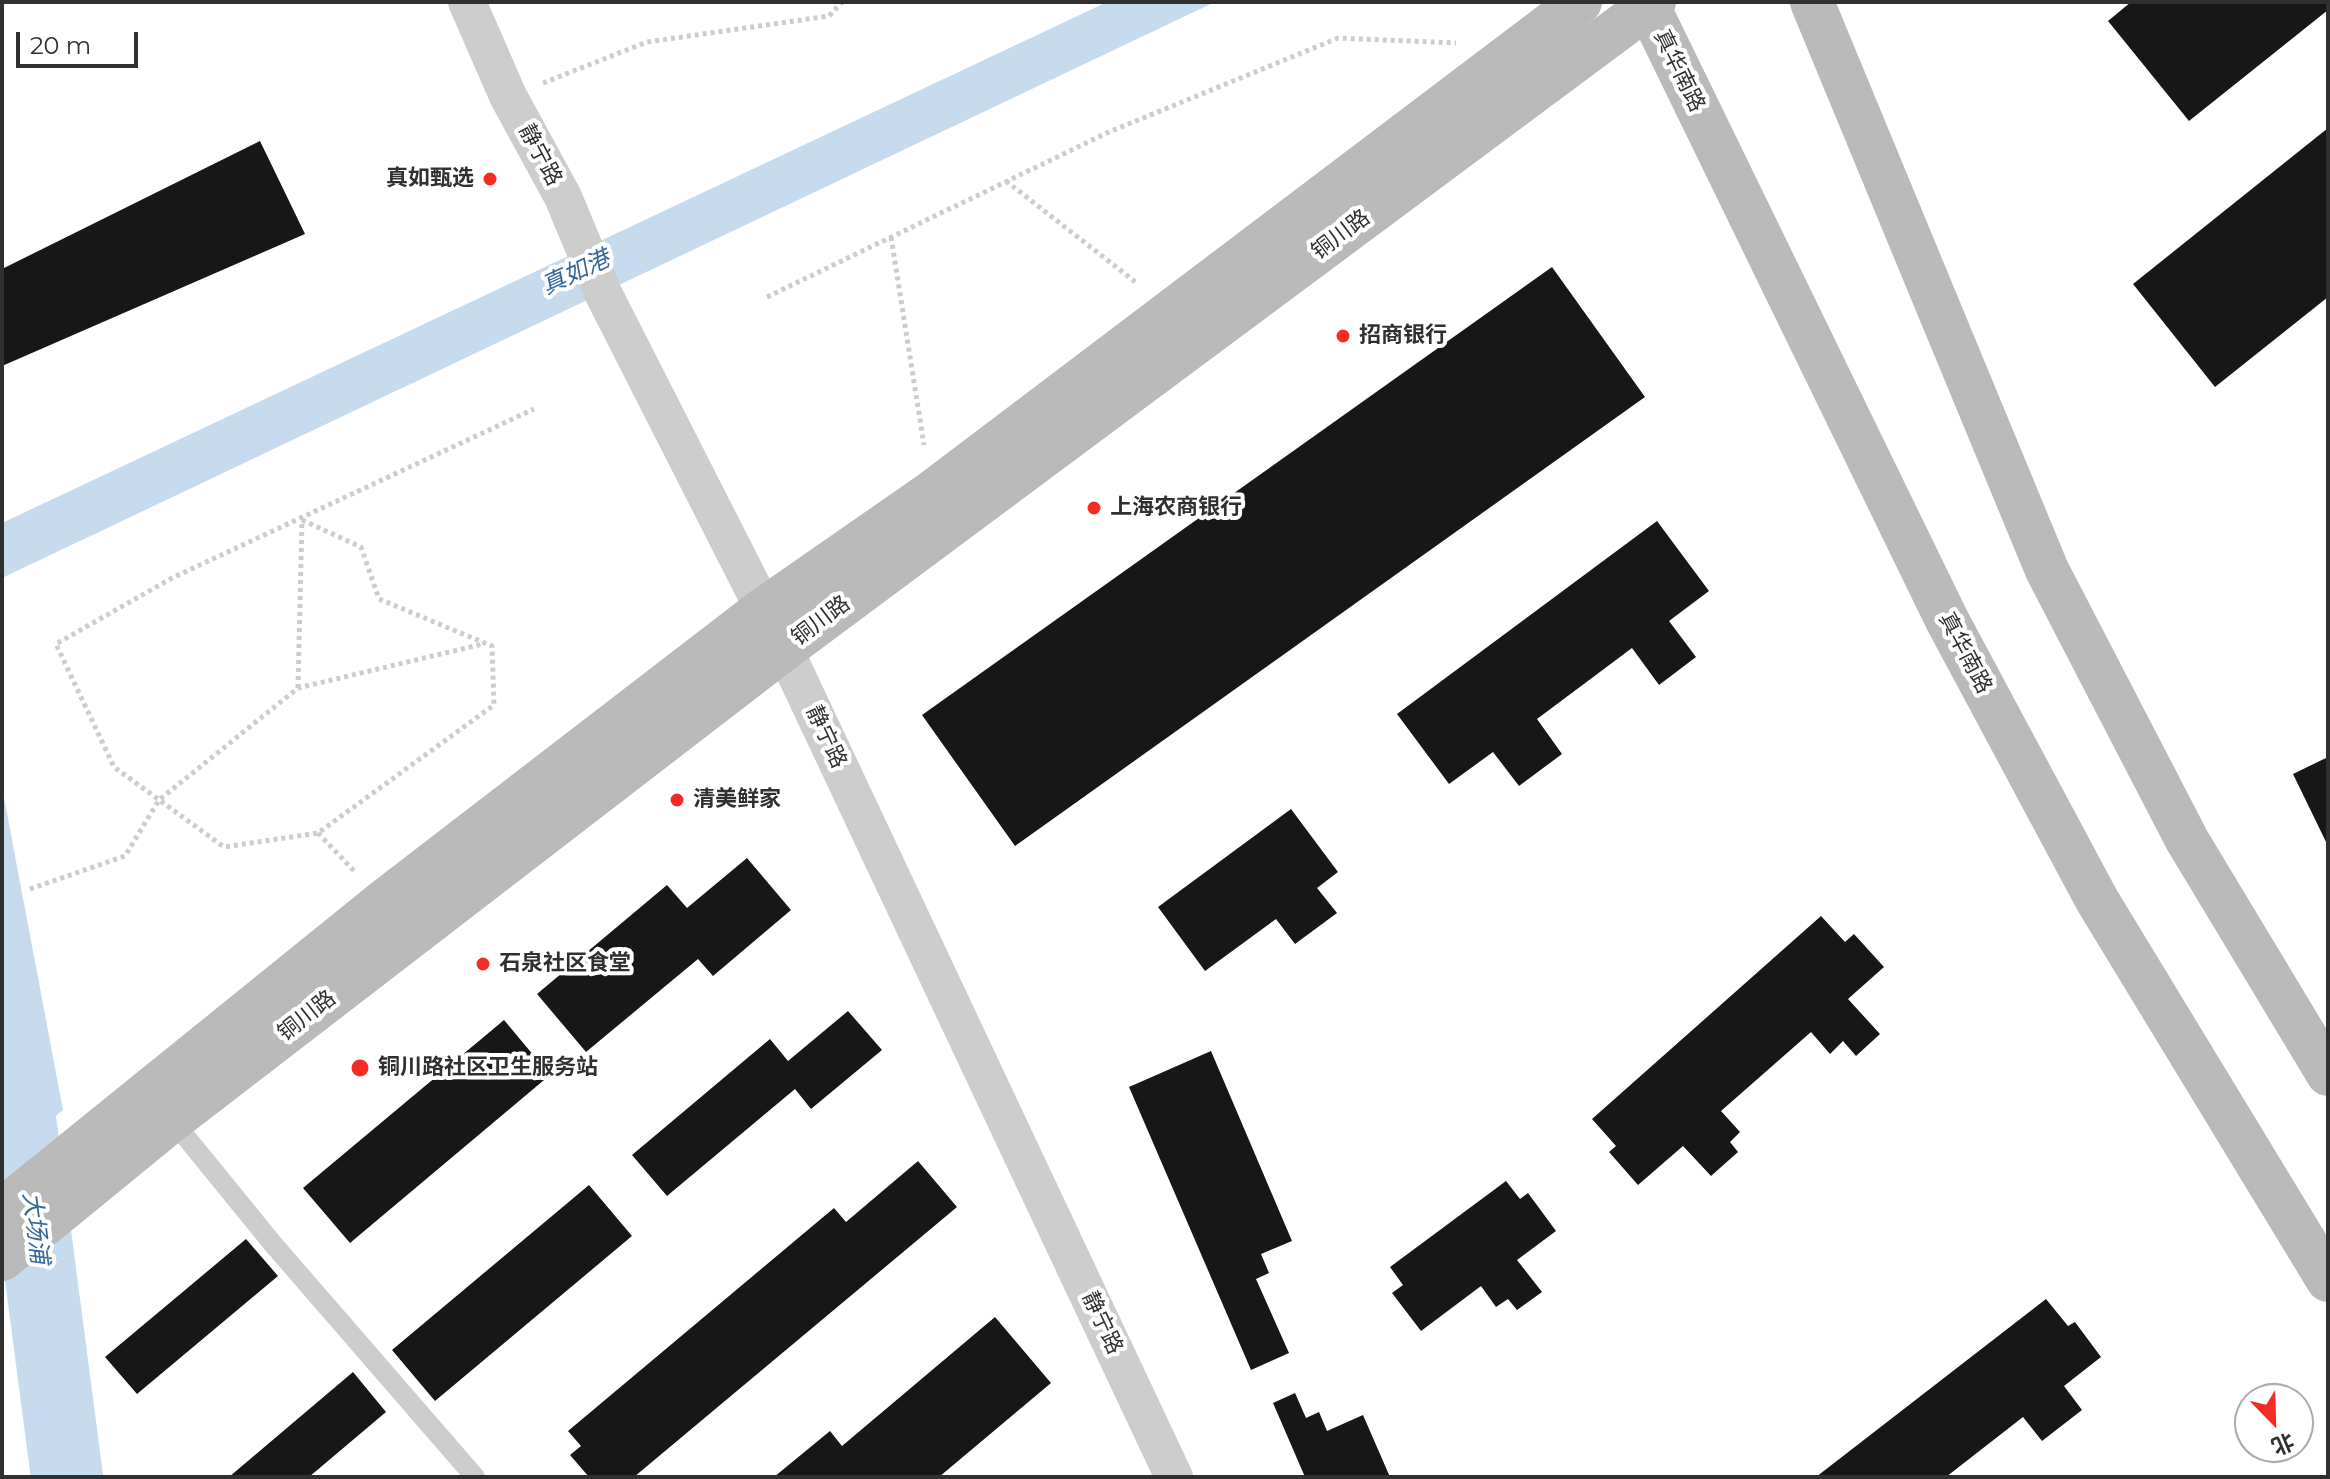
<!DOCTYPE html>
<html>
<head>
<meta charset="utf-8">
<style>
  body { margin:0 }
  #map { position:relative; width:2330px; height:1479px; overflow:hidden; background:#fff; font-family:Montserrat,"Noto Sans SC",sans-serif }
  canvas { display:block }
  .frame { position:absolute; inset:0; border:4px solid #303030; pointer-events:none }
  .north { position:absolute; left:2234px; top:1383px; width:80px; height:80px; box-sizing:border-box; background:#fff; border:2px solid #acacac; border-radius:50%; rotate:157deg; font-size:22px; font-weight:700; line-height:32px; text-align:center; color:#303030 }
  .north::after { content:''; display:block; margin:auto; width:28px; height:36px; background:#f52c23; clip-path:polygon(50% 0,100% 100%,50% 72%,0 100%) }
  .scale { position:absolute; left:16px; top:32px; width:122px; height:36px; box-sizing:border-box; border:4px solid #303030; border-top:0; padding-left:10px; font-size:24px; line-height:28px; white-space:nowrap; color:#303030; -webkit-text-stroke:6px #fff; paint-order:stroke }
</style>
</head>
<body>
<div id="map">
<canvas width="2330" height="1479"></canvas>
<div class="frame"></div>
<div class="north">北</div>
<div class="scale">20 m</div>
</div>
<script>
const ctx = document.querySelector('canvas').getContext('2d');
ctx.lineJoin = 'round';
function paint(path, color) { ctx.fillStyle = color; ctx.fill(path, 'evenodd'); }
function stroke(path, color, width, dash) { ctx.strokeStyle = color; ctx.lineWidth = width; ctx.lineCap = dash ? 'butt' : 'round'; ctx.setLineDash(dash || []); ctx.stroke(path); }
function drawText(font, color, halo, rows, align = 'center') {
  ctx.font = font + ' Montserrat,"Noto Sans SC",sans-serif'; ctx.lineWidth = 8; ctx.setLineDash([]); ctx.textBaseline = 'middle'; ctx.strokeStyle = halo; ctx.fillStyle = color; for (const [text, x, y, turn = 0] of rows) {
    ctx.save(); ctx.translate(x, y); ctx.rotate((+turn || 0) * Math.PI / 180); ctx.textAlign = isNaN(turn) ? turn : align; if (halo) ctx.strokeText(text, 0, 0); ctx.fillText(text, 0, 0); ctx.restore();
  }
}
paint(new Path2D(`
  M1107 2H1215L2 578V523Z
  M2 787 63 1110 2 1158Z
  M65 1266 83 1370 88 1477H38L28 1389 44 1287Z`), '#c7dbef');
stroke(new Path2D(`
  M2 980 67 1477`), '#c7dbef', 72);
paint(new Path2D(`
  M2131 2H2328V10L2189 121 2108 21Z
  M2328 128V297L2215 387 2133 284Z
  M260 141 305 234 2 366V269Z
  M1552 267 1645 397 1015 846 922 715Z
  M1657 521 1709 591 1669 621 1696 657 1659 685 1632 648 1537 719 1562 754 1519 786 1493 752 1449 784 1397 714Z
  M2328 757V846L2293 774Z
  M1291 809 1338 872 1317 888 1337 913 1295 944 1276 919 1205 971 1158 907Z
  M747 858 791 910 713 976 698 959 586 1052 537 994 667 885 687 908Z
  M1821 916 1845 942 1854 934 1884 967 1848 999 1880 1034 1856 1056 1843 1041 1830 1054 1811 1032 1721 1111 1740 1132 1730 1142 1738 1152 1711 1176 1683 1146 1638 1185 1609 1152 1616 1146 1592 1119Z
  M848 1011 882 1050 811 1109 795 1089 667 1196 632 1155 770 1039 788 1061Z
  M504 1020 550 1075 350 1243 303 1188Z
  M1211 1051 1292 1241 1261 1254 1269 1273 1256 1279 1289 1353 1251 1370 1129 1087Z
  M918 1161 957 1207 634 1477H589L570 1455 581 1446 568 1431 834 1208 846 1222Z
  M1506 1181 1520 1199 1528 1193 1556 1231 1517 1260 1542 1292 1517 1310 1508 1299 1496 1307 1481 1286 1421 1331 1392 1293 1403 1285 1390 1267Z
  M589 1185 632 1236 435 1401 392 1350Z
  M246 1239 278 1276 137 1394 105 1357Z
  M2046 1299 2068 1326 2075 1322 2101 1357 2064 1386 2082 1410 2042 1441 2023 1417 1946 1477H1816Z
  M995 1317 1051 1383 939 1477H774L830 1431 842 1446Z
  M353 1372 386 1412 309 1477H229Z
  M1295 1393 1306 1418 1319 1412 1327 1431 1363 1415 1390 1477H1305L1273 1403Z`), '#171717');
stroke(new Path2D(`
  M543 83 647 42 829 16 842 2
  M1006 181 1138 284
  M891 237 924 445
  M767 297 1109 132 1338 38 1456 43
  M302 520 361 547 379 599 492 646 494 705 318 833 224 847 114 767 56 644 172 578 534 409
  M298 688 302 520
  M318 833 356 873
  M30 889 125 856 159 800 298 688 483 644`), '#cdcdcd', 5, [4, 4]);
stroke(new Path2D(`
  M172 1120 273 1244 475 1477`), '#cdcdcd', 20);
stroke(new Path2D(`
  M467 2 508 96 563 197 603 293 784 649 1174 1477`), '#cdcdcd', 38);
stroke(new Path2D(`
  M1646 2 1947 620 2097 900 2328 1280
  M1812 2 2047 570 2187 840 2328 1074
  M2 1210 383 902 764 609 931 493 1580 2
  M2 1259 172 1120 784 649 1654 2`), '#bababa', 44);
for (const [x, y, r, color] of [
  [490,179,8,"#f52c23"],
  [1343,336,8,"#f52c23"],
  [1094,508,8,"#f52c23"],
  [677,800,8,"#f52c23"],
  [483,964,8,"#f52c23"],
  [360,1068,10,"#f52c23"]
]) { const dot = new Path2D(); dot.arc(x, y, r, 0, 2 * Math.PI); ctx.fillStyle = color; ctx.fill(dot); stroke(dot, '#fff', 3); }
drawText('22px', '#303030', '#fff', [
  ["真华南路",1679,71,64],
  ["静宁路",540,155,62],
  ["铜川路",1341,235,-37],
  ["铜川路",821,621,-37],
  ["真华南路",1965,653,62],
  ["静宁路",826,737,65],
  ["铜川路",307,1016,-38],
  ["静宁路",1102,1323,65]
]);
drawText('bold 22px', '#303030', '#fff', [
  ["真如甄选",474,179,"right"],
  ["招商银行",1359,336],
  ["上海农商银行",1110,508],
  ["清美鲜家",693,800],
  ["石泉社区食堂",499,964],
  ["铜川路社区卫生服务站",378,1068]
], 'left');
drawText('italic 24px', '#35679a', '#fff', [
  ["真如港",576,273,-25],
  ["大场浦",35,1228,83]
]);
</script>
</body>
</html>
